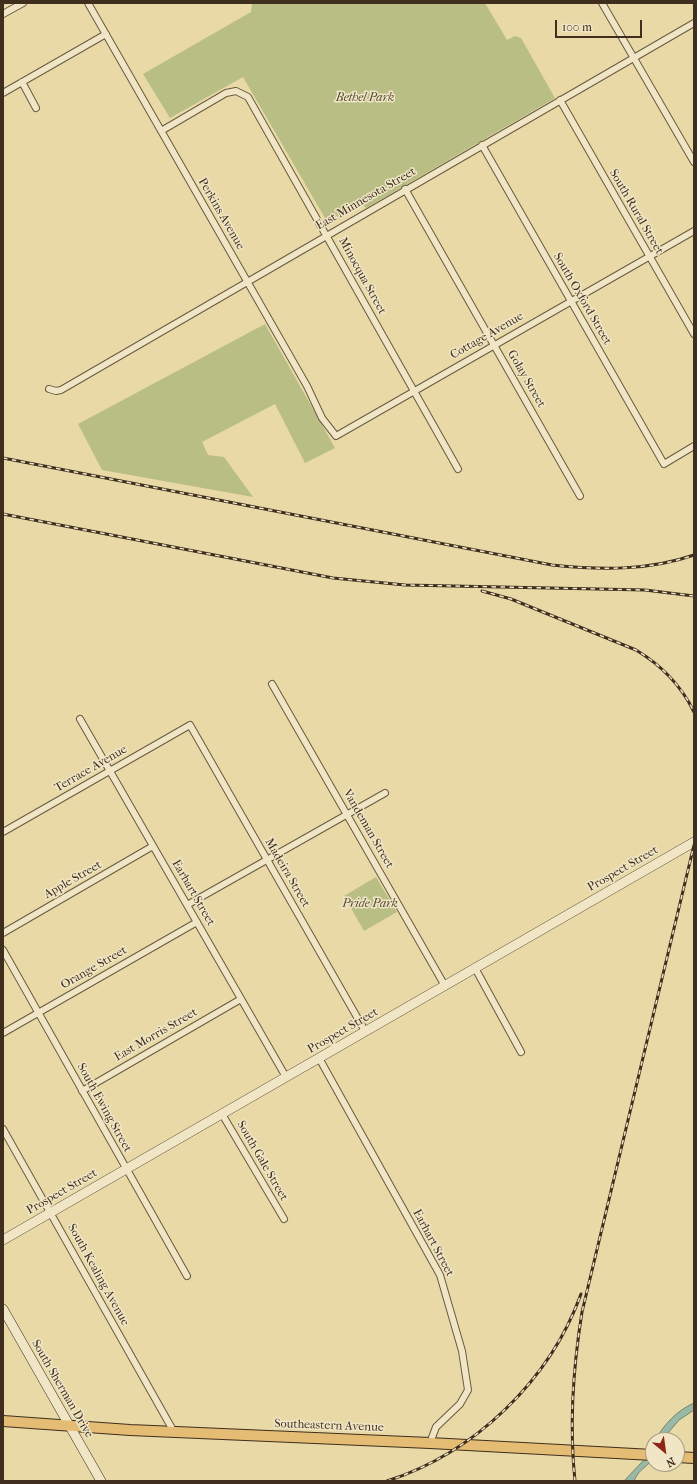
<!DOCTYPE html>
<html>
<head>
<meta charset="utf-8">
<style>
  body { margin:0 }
  #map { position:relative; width:697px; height:1484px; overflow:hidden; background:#e8d9a7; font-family:"IM FELL French Canon",serif }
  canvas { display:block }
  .frame { position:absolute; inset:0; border:4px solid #3f2e1e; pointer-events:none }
  .north { position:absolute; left:645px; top:1432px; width:40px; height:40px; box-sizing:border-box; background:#f0e6c6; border:1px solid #a99c83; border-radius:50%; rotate:151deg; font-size:11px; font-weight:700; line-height:16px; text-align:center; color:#3f2e1e }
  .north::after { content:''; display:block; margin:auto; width:14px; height:18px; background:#8f2418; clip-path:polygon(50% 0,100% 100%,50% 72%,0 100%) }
  .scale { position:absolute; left:555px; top:20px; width:87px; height:18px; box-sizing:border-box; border:2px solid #3f2e1e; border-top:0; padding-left:5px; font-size:12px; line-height:14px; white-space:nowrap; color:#3f2e1e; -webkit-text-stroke:3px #f0e6c6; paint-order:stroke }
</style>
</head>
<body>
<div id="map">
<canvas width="697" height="1484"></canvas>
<div class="frame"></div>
<div class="north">N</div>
<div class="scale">100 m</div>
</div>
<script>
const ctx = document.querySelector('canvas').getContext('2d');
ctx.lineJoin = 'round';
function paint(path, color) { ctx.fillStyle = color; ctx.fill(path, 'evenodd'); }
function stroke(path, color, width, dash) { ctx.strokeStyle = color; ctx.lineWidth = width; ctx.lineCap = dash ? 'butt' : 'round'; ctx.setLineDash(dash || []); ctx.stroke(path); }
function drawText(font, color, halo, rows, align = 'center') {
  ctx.font = font + ' "IM FELL French Canon",serif'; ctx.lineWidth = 3; ctx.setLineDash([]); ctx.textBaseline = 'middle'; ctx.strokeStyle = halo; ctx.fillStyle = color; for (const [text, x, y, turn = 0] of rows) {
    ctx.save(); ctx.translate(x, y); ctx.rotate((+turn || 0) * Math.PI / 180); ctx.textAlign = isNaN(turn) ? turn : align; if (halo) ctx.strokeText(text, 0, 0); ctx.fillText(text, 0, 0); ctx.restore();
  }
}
paint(new Path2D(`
  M252 3H485L507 40 515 36 521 38 555 98 366 208 363 205 329 225 243 77 170 118 143 74 251 12Z
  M265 324 335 448 305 463 275 404 202 442 208 455 224 457 253 497 102 470 78 424Z
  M376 877 397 912 364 931 344 896Z`), '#b9be84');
const water = new Path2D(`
  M694 1403V1410L679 1420 662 1440H655C665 1424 676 1411 694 1403Z
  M653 1443C653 1472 643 1461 634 1481H624L643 1461Z`);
paint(water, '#98baa5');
stroke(water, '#74826f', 1);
const minor = new Path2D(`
  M88 3 307 386 322 418 336 436 694 231
  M602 3 694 162
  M3 14 23 3
  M22 82 36 108
  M3 93 106 34
  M560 100 694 334
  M161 131 226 93 236 91 248 97 458 469
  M482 145 664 464 694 446
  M405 189 580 496
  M49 389 56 391 61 390 694 23
  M272 684 445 986
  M80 719 286 1077
  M3 832 190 725 365 1031
  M187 905 385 793
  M3 933 153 846
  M3 950 187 1276
  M475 968 521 1052
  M3 1033 197 922
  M319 1058 440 1275 462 1351 468 1390 460 1404 436 1427 430 1443
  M82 1091 241 999
  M222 1114 284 1219
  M3 1129 174 1432`);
const secondary = new Path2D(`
  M3 1240 694 842
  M3 1309 101 1481`);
const primary = new Path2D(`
  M3 1421 130 1430 430 1443 653 1455
  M677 1457 694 1458`);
stroke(minor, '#695940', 8);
stroke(secondary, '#3f2e1e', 10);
stroke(primary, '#3f2e1e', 12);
stroke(minor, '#f0e6c6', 6);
stroke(secondary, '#f0e6c6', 9);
stroke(primary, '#e4bc74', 10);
const rail = new Path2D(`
  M3 458 552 565C600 570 648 571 694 555
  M3 514 333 578 405 585 645 590 694 596
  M482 591 511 599 636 650C661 665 681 685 694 712
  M387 1481C475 1453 550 1380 581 1294
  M575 1481C569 1424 573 1368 582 1312L694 845`);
stroke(rail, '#3f2e1e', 3);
stroke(rail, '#f0e6c6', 1.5, [4.5]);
drawText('italic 12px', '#574b32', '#f0e6c6', [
  ["Bethel Park",365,98],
  ["Pride Park",370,904]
]);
drawText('12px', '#3f2e1e', '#f0e6c6', [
  ["East Minnesota Street",366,199,-30],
  ["South Rural Street",636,212,60],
  ["Perkins Avenue",221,214,60],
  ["Minocqua Street",362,276,61],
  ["South Oxford Street",582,299,60],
  ["Cottage Avenue",487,336,-30],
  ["Golay Street",526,379,60],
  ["Terrace Avenue",91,769,-30],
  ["Vandeman Street",368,829,60],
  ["Prospect Street",623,869,-30],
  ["Madeira Street",287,873,60],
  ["Apple Street",73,880,-30],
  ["Earhart Street",193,893,60],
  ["Orange Street",94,968,-30],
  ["Prospect Street",343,1031,-30],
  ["East Morris Street",156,1035,-30],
  ["South Ewing Street",104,1108,61],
  ["South Gale Street",262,1161,60],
  ["Prospect Street",62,1192,-30],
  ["Earhart Street",433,1243,62],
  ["South Kealing Avenue",98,1275,61],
  ["South Sherman Drive",62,1389,60],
  ["Southeastern Avenue",329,1426,2]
]);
</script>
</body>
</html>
